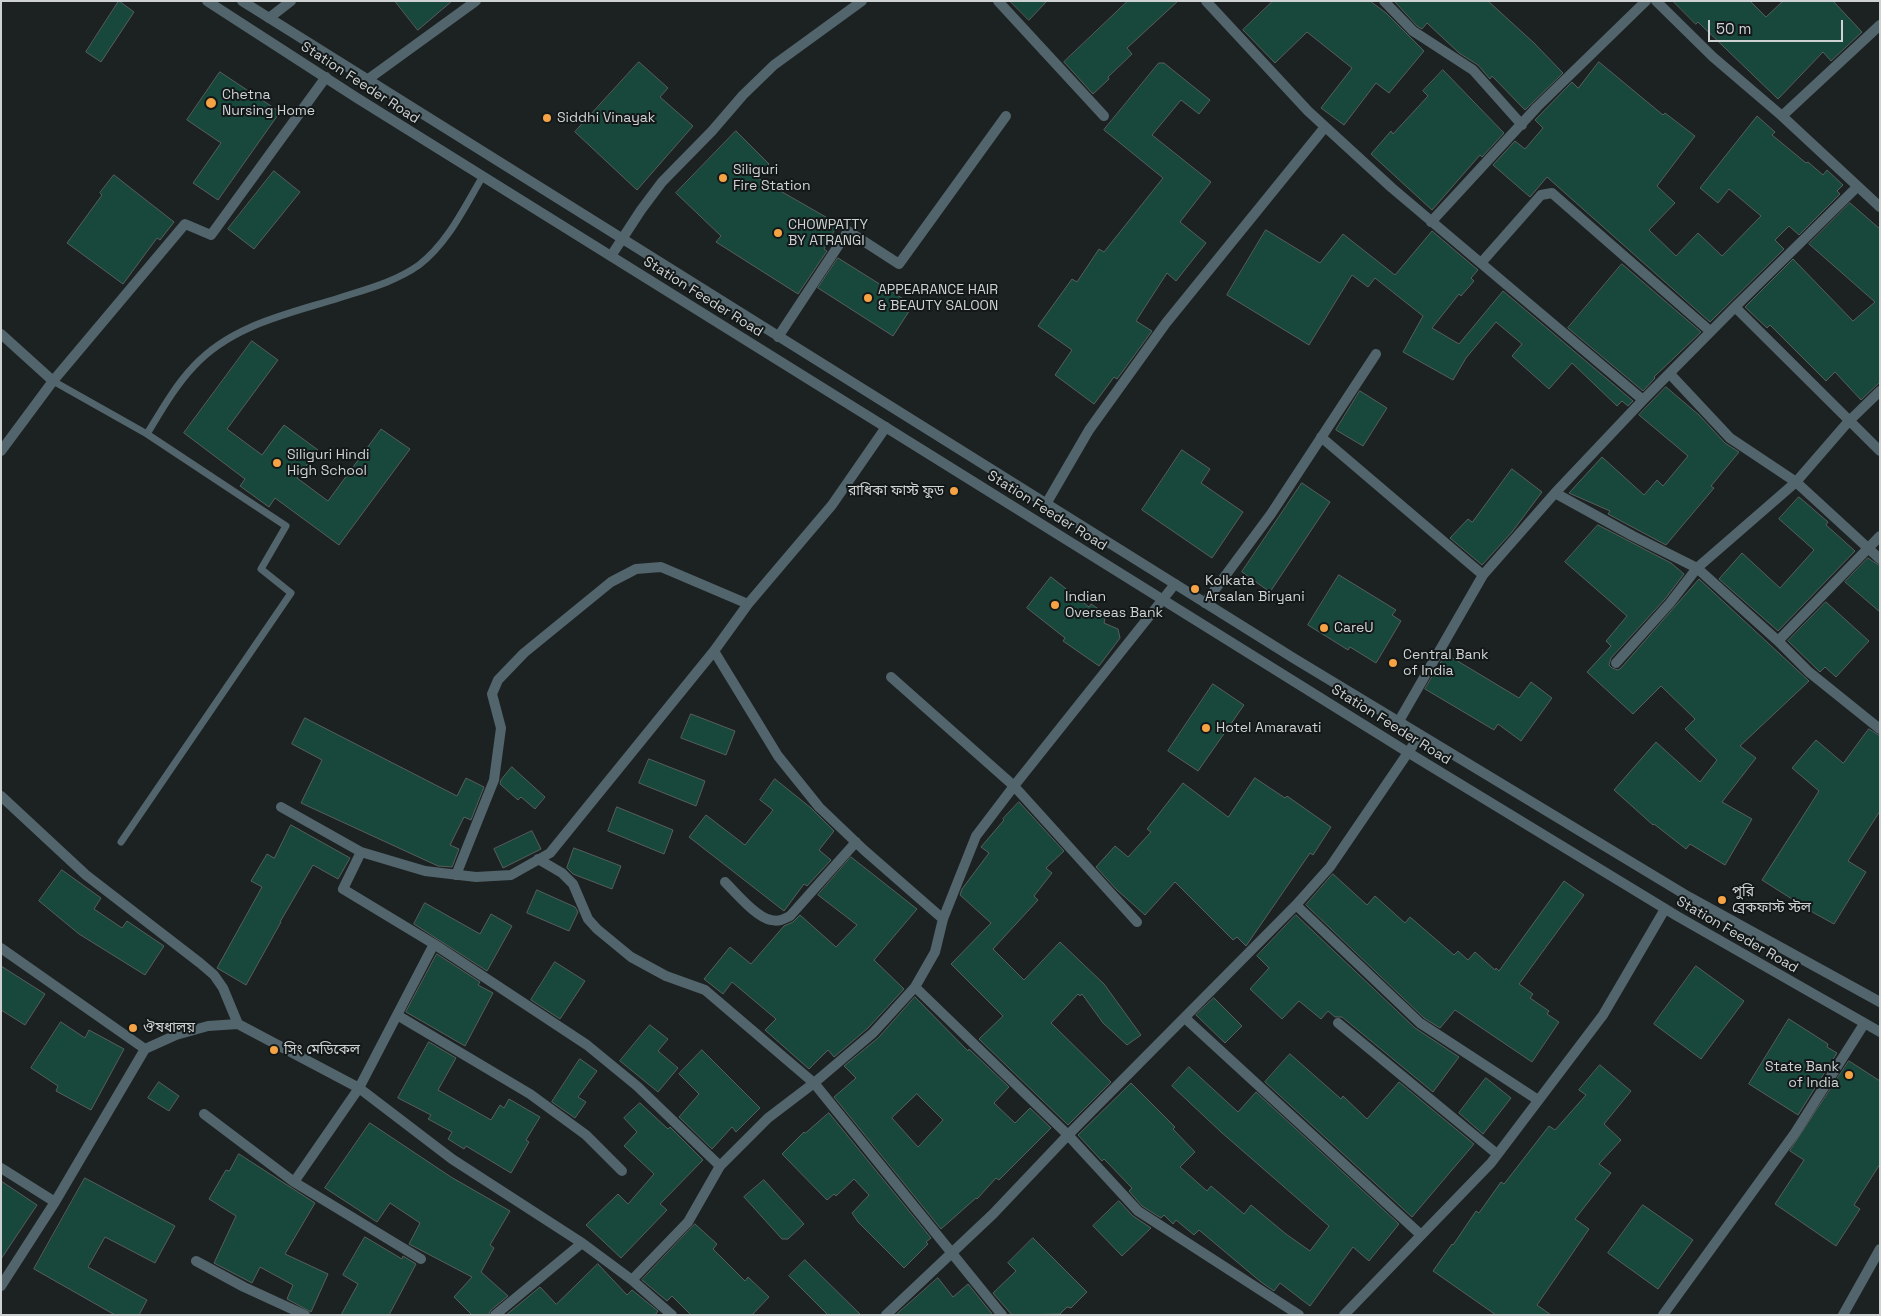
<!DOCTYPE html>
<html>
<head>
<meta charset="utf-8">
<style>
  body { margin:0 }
  #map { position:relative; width:1881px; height:1316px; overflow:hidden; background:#1c2222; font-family:"Space Grotesk",sans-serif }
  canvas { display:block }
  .frame { position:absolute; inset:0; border:2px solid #cfd2d2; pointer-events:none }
  .scale { position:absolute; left:1708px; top:20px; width:135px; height:22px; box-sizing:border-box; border:2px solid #cfd2d2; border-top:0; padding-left:6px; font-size:15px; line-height:18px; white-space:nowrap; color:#cfd2d2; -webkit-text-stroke:4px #131819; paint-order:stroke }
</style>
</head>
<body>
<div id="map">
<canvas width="1881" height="1316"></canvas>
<div class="frame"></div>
<div class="scale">50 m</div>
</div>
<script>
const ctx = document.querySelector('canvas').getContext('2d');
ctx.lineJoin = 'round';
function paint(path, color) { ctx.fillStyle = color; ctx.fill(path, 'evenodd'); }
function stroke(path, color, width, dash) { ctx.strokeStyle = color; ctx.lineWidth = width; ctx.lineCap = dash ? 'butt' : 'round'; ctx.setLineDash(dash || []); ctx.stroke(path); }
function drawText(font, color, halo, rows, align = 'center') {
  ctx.font = font + ' "Space Grotesk","Noto Sans Bengali",sans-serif'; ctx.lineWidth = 4; ctx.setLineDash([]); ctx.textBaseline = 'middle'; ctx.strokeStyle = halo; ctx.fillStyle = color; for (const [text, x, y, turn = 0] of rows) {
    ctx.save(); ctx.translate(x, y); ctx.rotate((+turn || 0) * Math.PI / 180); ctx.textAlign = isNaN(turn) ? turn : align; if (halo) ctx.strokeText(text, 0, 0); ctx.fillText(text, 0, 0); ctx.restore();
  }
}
const building = new Path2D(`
  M119 1 134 12 101 62 86 52Z
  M395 1H452L418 30Z
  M1010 1H1047L1029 20Z
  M1128 1H1178L1127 48 1132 54 1108 77 1109 79 1093 94 1064 62Z
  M1273 1H1370L1386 13 1424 51 1389 93 1376 83 1344 125 1321 108 1352 68 1307 32 1275 63 1243 30Z
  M1396 1H1488L1534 43 1563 73 1525 110 1492 76 1490 79 1478 65 1459 53 1427 23 1422 29 1417 26 1395 2Z
  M1673 1H1750L1766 17 1783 1H1833L1862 32 1831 61 1823 52 1778 99 1698 22 1696 24Z
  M639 62 668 88 660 97 693 126 637 190 575 132Z
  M1599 62 1663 115 1665 113 1695 136 1657 186 1675 203 1649 230 1676 256 1698 233 1722 256 1761 216 1729 189 1718 203 1700 188 1757 116 1775 132 1772 135 1806 163 1808 162 1823 175 1827 170 1843 185 1837 191 1840 194 1799 235 1789 226 1775 240 1784 249 1710 322 1547 177 1530 197 1493 165 1515 141 1525 149 1543 128 1535 120 1572 82 1578 88Z
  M1159 63H1164L1210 100 1199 114 1181 100 1152 135 1211 182 1180 222 1206 243 1176 281 1167 273 1136 321 1152 331 1117 379 1114 377 1094 404 1055 375 1072 350 1038 326 1072 279 1077 282 1099 249 1104 252 1163 178 1104 130Z
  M1443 70 1504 133 1482 157 1480 155 1432 210 1371 154 1391 131 1393 134 1428 96 1423 91Z
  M220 72 280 112 218 200 193 183 221 143 187 120Z
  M736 131 769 164 756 177 838 224 824 249 827 251 798 294 716 242 721 236 676 193Z
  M274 171 300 192 254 249 228 229Z
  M114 175 174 222 160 240 157 238 123 284 67 243 102 195 100 193Z
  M1850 203 1880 229V382L1861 400 1835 372 1826 381 1770 325 1767 328 1745 307 1793 259 1853 321 1875 302 1809 244Z
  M1266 230 1320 263 1343 234 1395 275 1432 231 1478 270 1471 278 1474 281 1461 296 1459 294 1432 328 1459 344 1503 291 1633 401 1628 406 1622 401 1617 406 1572 363 1549 389 1512 356 1522 344 1496 322 1466 358 1453 380 1403 352 1423 316 1375 278 1368 287 1352 275 1309 345 1227 295Z
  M838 258 913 305 893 336 818 288Z
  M1622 264 1701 332 1654 377 1655 378 1643 391 1568 328Z
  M252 341 278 360 227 429 262 455 284 425 318 450 297 478 328 501 381 429 410 449 339 545 275 498 269 507 240 486 245 479 184 433Z
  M1666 387 1699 415 1725 443 1739 452 1711 486 1714 488 1666 545 1608 514 1610 511 1569 493 1602 457 1644 495 1657 480 1663 486 1688 456 1639 415Z
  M1360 391 1387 408 1363 446 1336 430Z
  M1182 450 1210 469 1201 483 1243 512 1212 558 1142 510Z
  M1512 469 1542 492 1512 532 1482 565 1450 538 1468 519 1472 522Z
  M1302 483 1330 502 1270 592 1242 572Z
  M1799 497 1828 522 1826 525 1855 551 1778 631 1719 579 1742 553 1780 588 1814 550 1779 519Z
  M1598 525 1671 563 1684 574 1665 599 1611 658 1609 665 1612 668 1618 670 1621 668 1699 579 1809 681 1740 746 1756 758 1722 802 1752 819 1725 865 1690 844 1686 849 1654 824 1653 825 1614 790 1656 742 1700 782 1717 760 1685 729 1695 719 1661 686 1633 714 1587 672 1611 646 1606 641 1627 616 1565 562Z
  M1868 558 1880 566V612L1845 582Z
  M1339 575 1396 610 1392 615 1401 621 1376 663 1350 647 1348 650 1308 625Z
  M1051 577 1089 607 1091 604 1106 614 1104 623 1118 629 1120 638 1099 666 1063 641 1065 638 1027 608Z
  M1826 602 1869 641 1836 677 1825 667 1820 672 1788 641Z
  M1446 654 1519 698 1531 682 1552 698 1521 741 1498 724 1494 730 1425 689Z
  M1213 684 1244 705 1198 771 1168 751Z
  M691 714 735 731 726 755 681 738Z
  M305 718 457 796 466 778 484 787 471 820 464 817 450 845 459 849 452 867 438 866 301 803 322 760 292 744Z
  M1869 729 1880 736V811L1848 861 1866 872 1834 924 1814 913 1762 880 1819 791 1792 768 1816 740 1843 763Z
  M649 759 705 781 696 806 639 783Z
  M512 767 545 797 535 809 521 797 518 800 500 784 501 780Z
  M1255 778 1285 798 1287 796 1331 827 1313 855 1310 853 1246 946 1237 937 1233 940 1175 882 1145 915 1117 890 1096 867 1115 846 1128 857 1151 832 1147 829 1183 783 1228 817Z
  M775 779 811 808 834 831 819 850 831 860 807 886 804 884 784 911 689 837 706 815 745 845 773 810 760 800Z
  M1019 802 1064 851 1046 868 1052 873 1034 896 1038 900 993 949 1024 980 1060 942 1104 984 1141 1035 1127 1045 1103 1023 1082 994 1080 996 1078 994 1051 1023 1111 1082 1068 1125 979 1039 1003 1016 951 964 991 923 960 895 962 889 989 853 981 847 1004 820 1003 819Z
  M617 807 673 830 664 854 608 831Z
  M291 825 350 858 338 879 313 865 280 922H281L246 985 217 968 262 887 251 881 267 854 274 858Z
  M532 831 541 849 503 868 494 849Z
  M574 848 621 866 612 889 573 874 567 868Z
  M851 857 917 909 874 960 904 989 868 1028 834 1057 828 1050 809 1069 765 1030 776 1019 732 982 723 994 704 979 730 947 751 964 784 926 793 922 800 915 836 947 857 925 818 895Z
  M62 870 101 898 94 909 122 928 127 921 164 946 145 975 79 934 39 901Z
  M1333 874 1367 905 1375 896 1405 923 1410 917 1454 955 1458 951 1468 960 1475 952 1495 970 1496 968 1499 971 1564 881 1584 895 1519 984 1533 994 1530 998 1549 1011 1547 1014 1559 1022 1532 1062 1455 1010 1440 1028 1424 1018 1306 905Z
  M537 890 575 907 578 912 569 931 527 913Z
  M425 903 480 934 491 914 512 926 487 971 414 924Z
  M1296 915 1415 1028 1459 1057 1433 1092 1342 1017H1335L1328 1011 1321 1019 1299 1001 1282 1019 1250 989 1269 968 1257 956Z
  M437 954 480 982 478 985 493 993 465 1046 406 1012Z
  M555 962 585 981 560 1019 531 1000Z
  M1 966 45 994 25 1025 1 1010Z
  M1696 966 1744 1001 1701 1059 1654 1024Z
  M915 997 968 1051 969 1049 1009 1087 994 1103 1015 1123 1030 1108 1051 1128 999 1180 996 1178 977 1199 976 1198 941 1229 834 1097 856 1078 844 1066 878 1038ZM917 1094 943 1120 918 1147 892 1118Z
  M1214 998 1242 1026 1225 1043 1196 1015Z
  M1789 1019 1828 1044 1827 1047 1837 1053 1798 1115 1749 1084Z
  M61 1022 85 1038 89 1030 124 1049 91 1110 56 1091 58 1086 31 1068Z
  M650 1025 668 1039 658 1051 678 1068 658 1092 620 1061Z
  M429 1042 456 1058 438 1090 491 1120 500 1105 504 1108 509 1099 540 1117 526 1140 529 1142 511 1173 466 1146 464 1149 448 1139 452 1132 428 1119 431 1115 398 1098Z
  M702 1050 760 1108 736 1132 732 1127 712 1149 679 1117 699 1094 679 1074Z
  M1290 1054 1341 1099 1343 1096 1367 1119 1399 1082 1474 1144 1412 1217 1265 1082Z
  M580 1059 597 1071 578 1097 586 1102 575 1118 552 1102Z
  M1849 1061 1880 1081V1164L1854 1205 1860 1209 1836 1246 1775 1204 1804 1160 1790 1151Z
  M1600 1065 1631 1091 1604 1124 1621 1140 1599 1164 1611 1173 1575 1219 1589 1229 1537 1305 1551 1315H1496L1433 1271 1452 1244 1453 1245 1476 1211 1479 1213 1501 1182 1504 1184 1549 1126 1555 1130 1586 1095 1579 1090Z
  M1189 1067 1238 1112 1256 1092 1399 1224 1369 1261 1353 1247 1310 1306 1280 1283 1274 1291 1261 1282 1199 1230 1194 1235 1176 1220 1173 1224 1164 1215 1161 1218 1142 1206 1129 1191 1132 1188 1104 1159 1102 1161 1078 1135 1131 1083 1175 1127 1173 1129 1195 1152 1180 1167 1207 1191 1211 1186 1244 1214 1251 1205 1286 1234 1310 1251 1329 1226 1221 1132 1172 1086Z
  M1486 1078 1511 1098 1483 1134 1459 1113Z
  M159 1082 179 1096 169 1111 148 1098Z
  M640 1103 668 1129 670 1127 703 1160 660 1204 667 1210 621 1258 586 1225 618 1194 628 1204 654 1174 624 1146 637 1132 624 1118Z
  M829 1113 931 1238 926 1242 928 1244 904 1268 858 1222 852 1213 869 1195 854 1179 836 1196 834 1194 827 1200 782 1154 804 1132 805 1133Z
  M370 1123 451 1177 510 1211 490 1245 494 1248 481 1272 508 1296 491 1310 488 1315H472L454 1297 472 1277 409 1244 420 1223 390 1203 377 1222 325 1188Z
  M239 1154 315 1203 285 1254 328 1274 311 1312 287 1299 293 1285 260 1267 252 1283 214 1263 236 1216 209 1199 226 1170 229 1171Z
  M85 1178 175 1226 155 1263 105 1237 88 1267 147 1300 139 1315H115L34 1269Z
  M764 1180 804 1224 788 1239H782L744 1197Z
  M1 1181 37 1205 1 1259Z
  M1119 1201 1133 1216 1151 1228 1122 1256 1093 1226Z
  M1643 1205 1693 1240 1658 1289 1608 1253Z
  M695 1224 717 1244 713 1249 745 1281 748 1277 769 1297 752 1315H691L672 1296 667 1301 642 1280Z
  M365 1237 402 1259 403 1256 416 1264 389 1315H341L358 1284 343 1275Z
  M1033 1238 1087 1292 1071 1308 1067 1307 1060 1314 1012 1315 993 1293 1016 1271 1008 1263Z
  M805 1260 861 1315H828L789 1276Z
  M598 1264 627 1295 632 1290 658 1311 655 1315H506L540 1287 556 1304Z
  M938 1278 953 1297 968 1284 993 1315H896Z`);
paint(building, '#17483b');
stroke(building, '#585e5c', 1);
stroke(new Path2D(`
  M53 381 147 434 286 526 261 569 291 593 121 842
  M147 434C161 411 175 386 194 366 232 325 288 314 339 298 367 289 395 282 419 265 448 243 465 206 483 176`), '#52646c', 7);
stroke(new Path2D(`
  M998 1 1104 116
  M1206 1 1308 111 1392 188 1643 400
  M1384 1 1413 31 1473 70 1522 125
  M1656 1 1713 57 1782 116 1880 207
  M269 18 291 1
  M367 80 476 1
  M1782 116 1880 25
  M1431 222 1537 107 1646 1
  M611 256 641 210 662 182 712 131 743 95 774 65 862 1
  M1481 263 1541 195 1552 193 1710 331
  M1735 307 1880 451
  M1 334 53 381
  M778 337 848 231 899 264 1006 116
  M1670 374 1730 438 1796 482 1880 559
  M1321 437 1483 575
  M1 451 53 381 185 224 211 235 326 77
  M1555 493 1633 536 1697 568 1778 641 1809 672 1880 729
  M1046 504 1089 430 1166 323 1325 127
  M1205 603 1271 514 1376 354
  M1778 641 1880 536
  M714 651 778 756 819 807 864 850 943 919
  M1616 663 1670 603 1697 568 1796 482 1848 422 1880 391
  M891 677 1014 786 1137 922
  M1399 721 1483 575 1555 493 1643 400 1735 307 1857 187
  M1 796 86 875 200 963 214 975 223 988 238 1024 359 1088 452 1159 582 1243 632 1280 672 1315
  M281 807 361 852 425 871 476 877 511 875 550 853 714 651 748 604 832 505 886 427
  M361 852 343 889 434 944 587 1045 637 1086 720 1166
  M538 859 562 873 573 884 588 919 597 929 631 957 666 976 705 990 814 1083 1002 1315
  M456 875 494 780 501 728 492 694 498 680 524 653 611 582 636 569 661 567 748 604
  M725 882C736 893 757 918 771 920 779 922 784 919 790 916L856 842
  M1296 905 1420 1023 1538 1100
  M1 948 145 1049
  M915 987 1068 1135 1138 1211 1299 1315
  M397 1015 530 1094 586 1135 622 1171
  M1185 1018 1421 1235
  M1338 1023 1497 1154
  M204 1114 294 1182 421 1259
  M1 1168 55 1202
  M294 1182 359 1088 434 944
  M196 1261 244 1287 305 1315
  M632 1280 688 1222 720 1166 768 1118 814 1083 873 1033 915 987 935 952 943 919 976 836 1014 786 1175 584
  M1 1286 55 1202 145 1049 176 1035 208 1026 238 1024
  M495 1315 582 1243
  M886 1315 993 1214 1068 1135 1296 905 1330 867 1420 735
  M1344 1315 1491 1163 1603 1015 1665 909
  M1663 1315 1795 1133 1864 1024
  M1843 1315 1880 1249`), '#52646c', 10);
stroke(new Path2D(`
  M207 1 357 98 1409 753 1677 916 1880 1032
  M242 1 1295 659 1689 897 1880 1002`), '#52646c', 10);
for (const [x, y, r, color] of [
  [211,103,6,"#f5a345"],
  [547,118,5,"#f5a345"],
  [723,178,5,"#f5a345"],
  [778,233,5,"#f5a345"],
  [868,298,5,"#f5a345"],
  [277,463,5,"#f5a345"],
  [954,491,5,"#f5a345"],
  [1195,589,5,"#f5a345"],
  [1055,605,5,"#f5a345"],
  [1324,628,5,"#f5a345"],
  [1393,663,5,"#f5a345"],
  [1206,728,5,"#f5a345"],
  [1722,900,5,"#f5a345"],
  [133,1028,5,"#f5a345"],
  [274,1050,5,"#f5a345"],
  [1849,1075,5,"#f5a345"]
]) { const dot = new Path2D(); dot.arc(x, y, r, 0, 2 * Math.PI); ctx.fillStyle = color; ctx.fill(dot); stroke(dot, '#131819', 2); }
drawText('14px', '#cfd2d2', '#131819', [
  ["Station Feeder Road",360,83,33],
  ["Station Feeder Road",703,297,32],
  ["Station Feeder Road",1047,511,32],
  ["Station Feeder Road",1391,725,32],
  ["Station Feeder Road",1737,935,30]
]);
drawText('14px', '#cfd2d2', '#131819', [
  ["Chetna",222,95],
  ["Nursing Home",222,111],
  ["Siddhi Vinayak",557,118],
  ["Siliguri",733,170],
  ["Fire Station",733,186],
  ["CHOWPATTY",788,225],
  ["BY ATRANGI",788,241],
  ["APPEARANCE HAIR",878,290],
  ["& BEAUTY SALOON",878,306],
  ["Siliguri Hindi",287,455],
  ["High School",287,471],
  ["রাধিকা ফাস্ট ফুড",944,491,"right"],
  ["Kolkata",1205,581],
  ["Arsalan Biryani",1205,597],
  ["Indian",1065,597],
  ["Overseas Bank",1065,613],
  ["CareU",1334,628],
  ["Central Bank",1403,655],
  ["of India",1403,671],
  ["Hotel Amaravati",1216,728],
  ["পুরি",1732,892],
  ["ব্রেকফাস্ট স্টল",1732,908],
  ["ঔষধালয়",143,1028],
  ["সিং মেডিকেল",284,1050],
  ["State Bank",1839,1067,"right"],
  ["of India",1839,1083,"right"]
], 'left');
</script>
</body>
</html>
